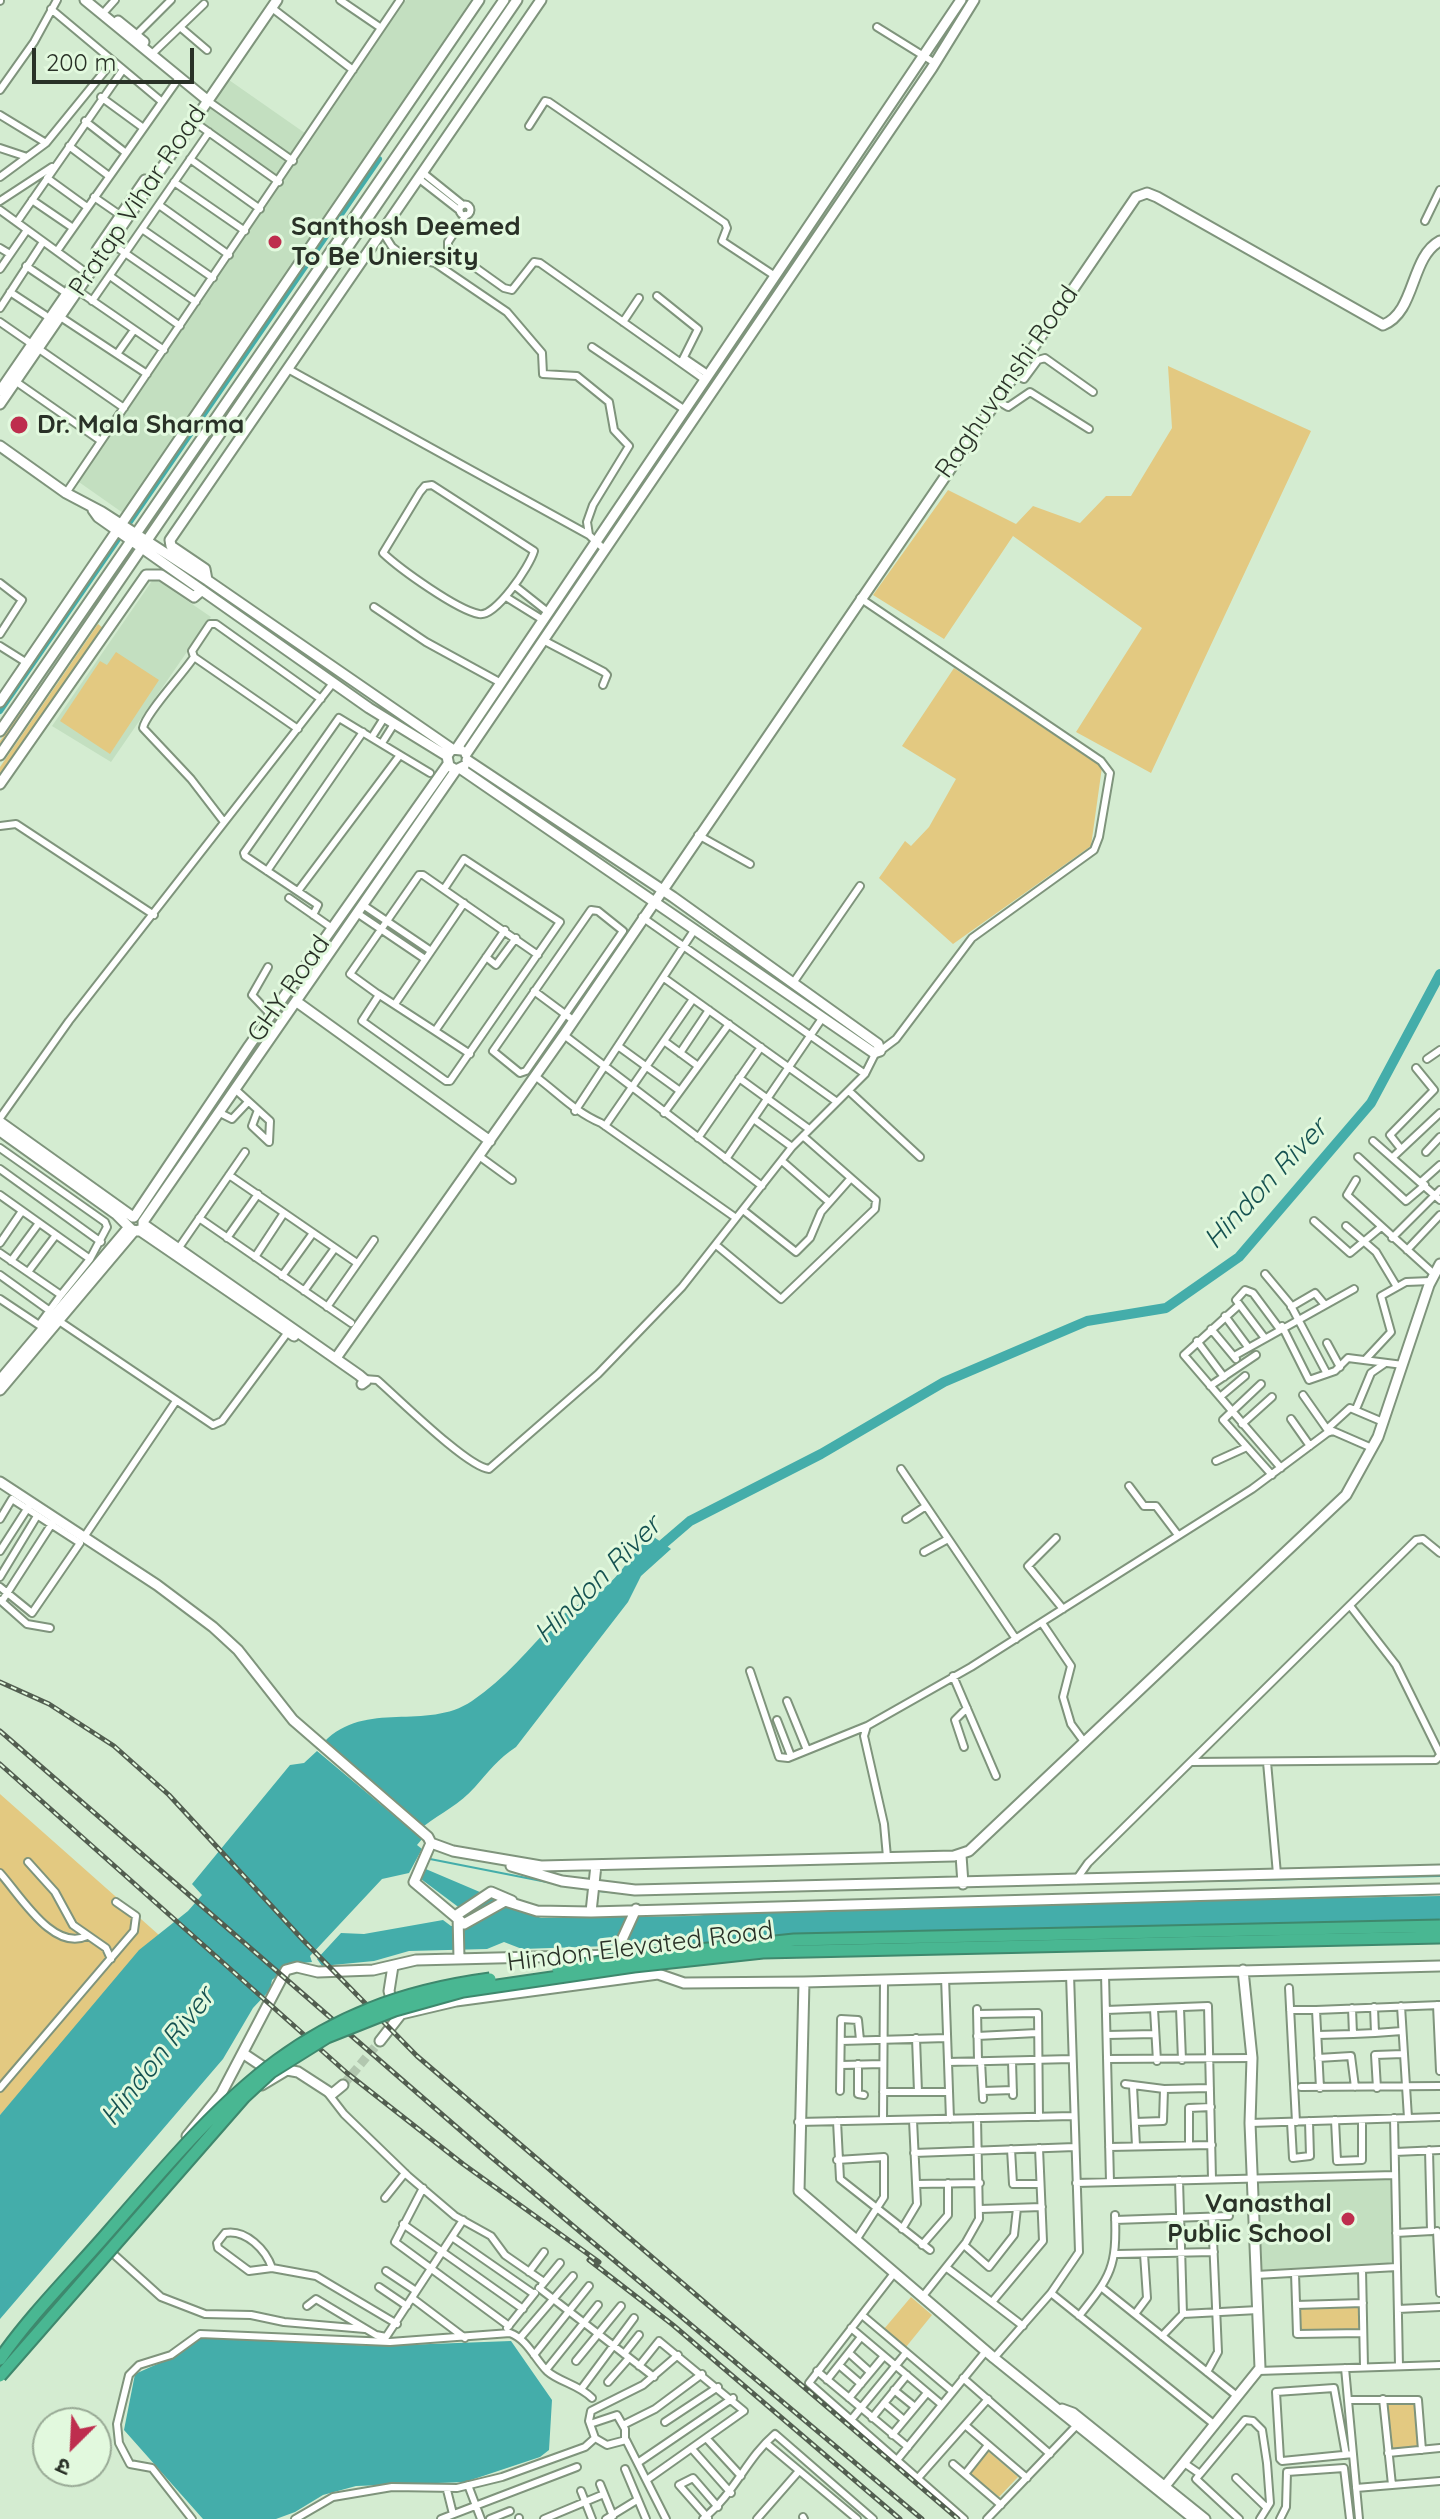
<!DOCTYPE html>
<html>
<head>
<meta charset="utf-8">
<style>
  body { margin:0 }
  #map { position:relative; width:1440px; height:2519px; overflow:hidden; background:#d4ecd1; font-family:Quicksand,"Noto Sans Devanagari",sans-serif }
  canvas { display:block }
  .north { position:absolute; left:32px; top:2407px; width:80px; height:80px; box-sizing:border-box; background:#e2f9de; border:2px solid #98a995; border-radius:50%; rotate:204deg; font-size:22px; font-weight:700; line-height:32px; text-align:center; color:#293127 }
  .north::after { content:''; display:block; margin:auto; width:28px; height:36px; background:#be2e4e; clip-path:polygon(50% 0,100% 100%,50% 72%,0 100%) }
  .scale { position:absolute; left:32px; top:48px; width:162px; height:36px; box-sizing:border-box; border:4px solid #293127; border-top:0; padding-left:10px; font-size:24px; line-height:28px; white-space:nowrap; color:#293127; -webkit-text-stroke:6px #e2f9de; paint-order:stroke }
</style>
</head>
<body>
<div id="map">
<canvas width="1440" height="2519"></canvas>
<div class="north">उ</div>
<div class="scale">200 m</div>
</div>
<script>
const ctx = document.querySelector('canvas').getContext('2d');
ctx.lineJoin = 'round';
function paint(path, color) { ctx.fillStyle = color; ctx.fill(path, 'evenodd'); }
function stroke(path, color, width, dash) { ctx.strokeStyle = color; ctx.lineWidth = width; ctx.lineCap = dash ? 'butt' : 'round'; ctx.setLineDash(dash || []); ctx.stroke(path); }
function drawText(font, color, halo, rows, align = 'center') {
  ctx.font = font + ' Quicksand,sans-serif'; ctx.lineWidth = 6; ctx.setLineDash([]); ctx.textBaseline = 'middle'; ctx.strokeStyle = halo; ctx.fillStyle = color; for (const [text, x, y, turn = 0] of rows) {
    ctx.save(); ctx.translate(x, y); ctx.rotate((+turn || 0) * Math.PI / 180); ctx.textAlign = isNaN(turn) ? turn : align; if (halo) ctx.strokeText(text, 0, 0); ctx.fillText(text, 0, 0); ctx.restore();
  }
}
paint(new Path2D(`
  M406 0H474L123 513 76 480 282 182 199 123 229 80 312 138Z
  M154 578 211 617 111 762 52 726Z
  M1390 2171 1394 2265 1262 2270 1258 2176Z`), '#c3dfc0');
paint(new Path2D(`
  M1168 366 1311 431 1151 773 1076 732 1142 628 1013 536 944 639 873 595 948 490 1016 524 1033 506 1080 523 1106 496H1131L1172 428Z
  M103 598 0 748V741Z
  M98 624 103 628 0 778V767Z
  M116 652 159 680 110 754 60 721 100 661 107 665Z
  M954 668 1102 767 1091 846 953 944 879 878 905 841 911 846 929 827 956 779 902 746Z
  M0 1794 159 1935 0 2115Z
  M911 2297 932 2315 906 2347 884 2329Z
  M1360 2306V2330L1299 2331V2308Z
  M1417 2402 1420 2447 1390 2449 1387 2404Z
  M988 2451 1018 2477 999 2497 970 2473Z`), '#e3c981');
paint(new Path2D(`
  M651 1535 671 1549 641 1576 628 1602 516 1747C498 1759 489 1771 475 1787 460 1804 441 1813 424 1826L324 1742C366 1699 426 1732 472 1701 505 1679 529 1648 556 1621 570 1607 587 1601 602 1590 621 1575 633 1552 651 1535Z
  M317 1751 422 1839 417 1845 422 1849 409 1873 382 1879 310 1956 312 1962 292 1964 272 1980 270 1990 253 2008 223 2059 0 2319V2115L139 1950 188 1911 202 1895 192 1884 290 1765 304 1763Z
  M421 1867 541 1918 693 1916 779 1908 1440 1896V1926C1134 1935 828 1937 522 1949L504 1942 487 1949 409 1951 374 1961 322 1966 317 1959 341 1933 364 1934 443 1920 451 1926 470 1927 473 1918 417 1876Z
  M201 2338 377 2346 511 2341 552 2400 549 2450 540 2457 465 2482 356 2486 323 2495 295 2512 276 2519H203L124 2430 135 2374 173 2357Z`), '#44adaa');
stroke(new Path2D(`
  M430 1859 557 1884
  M966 1886 1440 1876
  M898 1888 960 1887
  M599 1891 632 1894`), '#44adaa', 2);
stroke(new Path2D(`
  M0 711 379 159`), '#44adaa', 6);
stroke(new Path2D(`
  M655 1551 690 1521 821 1454 944 1382 1087 1321 1166 1308 1239 1257 1371 1103 1440 974`), '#44adaa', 10);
stroke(new Path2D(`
  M343 2085 380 2041`), '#b2c7af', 9, [9, 4.5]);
const street = new Path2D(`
  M340 0 381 28
  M0 1V0
  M272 8 353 70
  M51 9 161 101
  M106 10 115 0
  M180 27 207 50
  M877 27 935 63
  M136 35 171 0
  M154 52 204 4
  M0 90 34 42 57 0
  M101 97 142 127
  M208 101 293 161
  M0 115 46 143
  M85 121 126 153
  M193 121 279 182
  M529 126 545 101 549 102 725 223 727 228 722 241 775 276
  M69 146 109 176
  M0 148 27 157
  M190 159 260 209
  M422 172 463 205
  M0 177 46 143 112 62
  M47 178 87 207
  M418 178 459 210
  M174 182 245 231
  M94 197 120 215
  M32 200 73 228
  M0 201 52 167
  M459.5 210a5.5 5.5 0 1 1 11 0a5.5 5.5 0 1 1-11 0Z
  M159 205 229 255
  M0 210 88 274
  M466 215 448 242V248L504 288 512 290 534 262 540 263 705 380
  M1425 221 1440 190
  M17 222 122 71
  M142 229 213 278
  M382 231 392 247 405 257 435 263 507 312 542 353 543 374 577 376 609 402 614 430 629 446 593 505 587 522 589 535 604 549
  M109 242 196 302
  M0 248 10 254
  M57 251 179 78
  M26 266 63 291
  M0 269 27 230
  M110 276 180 326
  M77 290 164 350
  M10 292 45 315
  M657 296 698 329 681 363
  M92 301 209 132
  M0 308 43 242
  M59 316 147 374
  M0 322 124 408
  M623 322 639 298
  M592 347 685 410
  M117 354 134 330
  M684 358 709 375
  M288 369 589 535
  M1014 375 1024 379 1038 360 1045 358 1093 392
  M15 381 101 441
  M996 400 1008 407 1030 392 1089 429
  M432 485 534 551C530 566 495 618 479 614 457 610 400 569 383 553L420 492 425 486Z
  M66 493 400 0
  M0 583 22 600 0 634
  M515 586 549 613
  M506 597 543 620
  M860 598 1101 761 1110 773 1099 837 1094 850 972 938 896 1039 880 1051
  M374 607 426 642 501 683
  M543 640 604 672 607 675 603 685
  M0 646 27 663
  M194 657C183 674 145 714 143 728L191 779 224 822
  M298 729 194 657 192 651 210 624H216L321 699
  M372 737 384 718
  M382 743 394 724
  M400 755 430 773
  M0 826 16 824 154 915
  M698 835 750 864
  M267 871 363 732
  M444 889 464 859 560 922 450 1081H446L362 1021 379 995 350 974 419 875H423L538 955
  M298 891 400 755 339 718 244 853 245 856 318 905 313 915
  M289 898 332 928
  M363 905 431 951
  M591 910 598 911 623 931 526 1071 520 1073 493 1051Z
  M357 913 425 959
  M642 917 865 1074
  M486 957 496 965 516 938
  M268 967 252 995 271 1015
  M664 978 837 1102
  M793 983 860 886
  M534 991 573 1020
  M378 994 435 1031
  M395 1004 464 903
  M564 1035 762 1186
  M664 1041 698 1066
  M618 1046 680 1091
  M680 1053 709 1010
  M470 1054 435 1031 505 930
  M1427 1059 1440 1050
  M535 1076C558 1093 575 1112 601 1123L736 1218
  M739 1078 809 1129
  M236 1090 270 1121 269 1142 252 1126 258 1110
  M849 1091 920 1157
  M575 1111 695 929
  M220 1113 232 1119 248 1102
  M664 1113 729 1024
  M0 1118 69 1021 333 683
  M755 1120 792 1147
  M605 1126 693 999
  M698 1138 761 1047
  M1373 1141 1440 1200
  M0 1148 105 1222 107 1227 90 1259 61 1295 0 1253
  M1401 1149 1390 1135 1434 1090 1416 1068
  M1426 1152 1440 1137
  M479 1156 512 1180
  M1358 1157 1406 1201 1425 1185
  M1393 1157 1440 1113
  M726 1159 823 1017
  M782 1161 829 1202
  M0 1169 101 1242
  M229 1175 357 1263
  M1356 1180 1347 1195 1434 1274
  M1421 1182 1440 1165
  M0 1195 90 1259
  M743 1210 796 1252 810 1238 821 1212 851 1178
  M199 1218 351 1323
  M1314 1221 1350 1253 1380 1228
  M1346 1226 1376 1252 1397 1287
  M227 1238 258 1194
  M1392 1238 1440 1190
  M0 1243 22 1211
  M716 1245 781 1299 875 1209 876 1200 803 1136
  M178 1249 245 1152
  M1407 1250 1440 1215
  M255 1257 284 1213
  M11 1261 39 1223
  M28 1272 56 1235
  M1265 1274 1290 1304 1326 1372
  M0 1275 50 1311
  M282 1276 313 1233
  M304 1291 335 1248
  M0 1299 39 1325 61 1295
  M1239 1305 1184 1355 1281 1468
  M327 1307 374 1240
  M1291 1307 1315 1293 1325 1305
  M1225 1316 1248 1347
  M59 1321 213 1425 222 1421 288 1332
  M1282 1326 1309 1380 1335 1371 1348 1358 1403 1365
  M1211 1329 1236 1359
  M1264 1337 1236 1300 1245 1290 1253 1293 1279 1328
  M1197 1341 1224 1377
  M1327 1343 1340 1367
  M1234 1356 1354 1289
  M1365 1360 1391 1332 1381 1296 1406 1282 1431 1281
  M364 1379 377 1380C397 1397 467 1467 489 1469L598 1374 682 1287 792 1147 865 1074 875 1054
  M1261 1384 1223 1420 1272 1475
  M1210 1386 1256 1355
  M1303 1395 1329 1432
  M1220 1397 1245 1376
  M1356 1409 1371 1373 1384 1364
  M1291 1419 1310 1446
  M1242 1424 1272 1397
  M1327 1429 1350 1408 1383 1422
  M1216 1461 1247 1447
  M901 1469 1016 1639
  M1129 1486 1144 1506H1156L1178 1535
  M0 1519 12 1499 80 1543 32 1613 0 1587
  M906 1519 926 1506
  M84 1537 176 1401
  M1056 1538 1028 1566 1063 1609
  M0 1551 29 1506
  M924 1552 948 1539
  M0 1577 37 1516
  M0 1600 27 1624 50 1628
  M2 1601 53 1522
  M1351 1607 1396 1665 1440 1754
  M1042 1623 1071 1666 1063 1697 1071 1724 1085 1743
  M750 1671 779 1757 788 1758 867 1726
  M953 1676 996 1776
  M787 1701 807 1750
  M777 1720 791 1756
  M964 1747 955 1720 967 1708
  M1191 1762 1436 1760 1440 1755
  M1267 1762 1277 1874
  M887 1857 884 1824 864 1736 867 1726 971 1667 1252 1489 1327 1433 1333 1431 1372 1448
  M28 1862 55 1892 73 1925 106 1948 111 1959
  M0 1873C20 1895 53 1952 87 1936
  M1076 1880 1088 1863 1416 1540 1423 1539 1440 1553
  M1105 1974 1110 2182
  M945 1977 950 2119
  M1289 1988 1296 2122
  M1437 2005 1440 2071
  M1401 2006 1408 2118
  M1374 2007 1375 2033 1402 2031
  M1180 2008 1182 2060
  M977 2009 978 2061
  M1154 2009 1157 2061
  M1106 2010 1208 2006 1212 2179
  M1290 2010H1316
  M977 2014 1038 2013 1039 2117
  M1353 2034 1375 2033
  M1107 2035 1155 2034
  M1318 2035 1353 2034 1352 2008
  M977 2036 1037 2033
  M916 2038 918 2092
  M841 2041 947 2038
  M1318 2058 1351 2056 1355 2087
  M1107 2059 1252 2058
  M981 2061 983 2099
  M1012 2061 1013 2095
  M948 2062 1072 2059
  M858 2064V2094L864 2095
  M841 2065 883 2064
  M1125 2084 1164 2089 1210 2088
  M1133 2086 1136 2146
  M1301 2087 1440 2086
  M0 2088 134 1931 136 1916 116 1902
  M1320 2088 1316 2010 1440 2005
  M1377 2088 1375 2055 1403 2054
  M840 2091 841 2019 858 2020 860 2040
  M983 2091 1013 2090
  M327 2092 344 2114 408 2176 455 2216 491 2236 505 2255 544 2282
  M883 2092H949
  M1394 2118 1399 2366
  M883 2120 884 1980
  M1335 2120 1337 2161 1362 2160V2120
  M837 2121 840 2179 930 2250
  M798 2122 1074 2116
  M1135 2122 1163 2121 1164 2089
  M1291 2122 1293 2158 1310 2156 1309 2121
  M1250 2123 1440 2117
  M1189 2145V2108L1211 2107
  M1109 2147 1212 2145
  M1011 2149 1013 2184H1040
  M1429 2150 1431 2231
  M1395 2152 1440 2150
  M914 2153 1075 2147
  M837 2160 884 2157V2197L856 2240
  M1076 2183 1395 2175
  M916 2184 980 2183
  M423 2188 395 2242 509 2326
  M385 2198 405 2173
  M980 2209 1042 2207
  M1115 2220 1229 2216
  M403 2224 523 2309
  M902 2229 917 2204 913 2120
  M1437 2231 1440 2293
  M1396 2233 1432 2231
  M452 2237 534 2294
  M99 2241 161 2297 205 2314 251 2315 284 2322 365 2329
  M922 2245 948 2215V2183
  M964 2245 989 2267 1014 2235 1017 2208
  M1117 2254 1214 2252
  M272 2268C266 2250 246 2229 225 2233L217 2243 218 2248 249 2271 272 2268 316 2276 397 2324
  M947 2268 1023 2326
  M1362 2269 1364 2367
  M386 2271 416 2291
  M529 2272 544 2252
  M895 2272 809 2383 964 2519
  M1295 2273 1297 2334 1363 2333
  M1256 2275 1397 2267
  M542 2285 560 2263
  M379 2287 407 2306
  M1101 2287 1237 2396
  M539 2288 654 2377
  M1051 2293 1215 2425
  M923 2296 966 2242 979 2219 977 2118
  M412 2298 465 2338
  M992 2302 1043 2241 1039 2148
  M1296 2305 1363 2303
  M307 2306 316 2299 376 2335 386 2337 463 2220
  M1398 2309 1440 2307
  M1135 2314 1147 2298 1144 2254
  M1183 2314 1258 2310
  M862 2315 952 2391
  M1079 2316C1111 2276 1117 2267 1115 2215
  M507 2328 535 2293
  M851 2328 941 2404
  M1162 2336 1183 2314 1179 2180
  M520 2338 573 2276
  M849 2353 870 2372
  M624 2354 639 2335
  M534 2355 589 2286
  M994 2358 1051 2293 1079 2252 1070 1974
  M576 2361 621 2306
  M839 2365 861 2384
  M639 2366 659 2341 744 2411 648 2479
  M1345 2368 1359 2519
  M546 2370 598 2305
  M817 2371 908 2447
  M1258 2371 1440 2365
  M1207 2372 1218 2352 1212 2216
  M963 2378 1050 2454
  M827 2380 861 2337
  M608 2382 629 2358
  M582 2388 634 2318
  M894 2390 915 2407
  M849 2398 884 2356
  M1383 2399 1392 2485
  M1348 2400H1418L1422 2450
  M884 2403 904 2420
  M872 2418 907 2375
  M851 2420 906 2353
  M665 2422 718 2387
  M590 2424 617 2415 625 2429V2439
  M623 2425 655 2409 702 2374
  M965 2425 1027 2478
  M892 2435 927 2393
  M595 2438 607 2445 626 2440 666 2519
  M707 2439 741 2476
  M766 2443 857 2519
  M692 2449 731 2493
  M1388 2453 1440 2448
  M1346 2455 1334 2388 1276 2392 1280 2459 1282 2461 1353 2454
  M897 2460 986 2351
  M639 2462 733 2398
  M1184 2463 1200 2474 1196 2479 1239 2519
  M953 2464 1001 2505
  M625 2469 646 2519
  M965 2474 988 2445
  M1200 2474 1245 2420 1253 2421 1262 2430 1267 2463 1270 2503 1260 2519
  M918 2478 988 2399
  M1236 2478 1267 2508
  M600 2484 613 2516
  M468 2485 481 2519
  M1356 2488 1440 2481
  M447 2490 453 2514
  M581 2491 592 2519
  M803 2517 804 2519
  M519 2518V2519
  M708 2518 679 2485 693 2478 718 2507
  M192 2519 152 2468 130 2464 119 2443 117 2424 129 2375 139 2365 171 2355 200 2334 390 2342 510 2333C527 2339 535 2359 547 2371 559 2382 578 2384 592 2398
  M295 2519 333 2497 392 2487 457 2488 502 2477 585 2447 595 2438 589 2421 591 2411 643 2385 678 2355
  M441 2519 577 2467
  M490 2519 510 2511
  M544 2519 604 2494
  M606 2519 637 2500
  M703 2519C735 2493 746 2459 775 2434L873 2519
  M757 2519 799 2471
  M987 2519 1077 2425
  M1280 2519 1286 2507 1287 2472 1344 2468 1350 2519`);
const secondary = new Path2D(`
  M85 0 207 100
  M118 21 144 42
  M97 250 145 180
  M0 391 70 289
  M0 404 277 0
  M0 446 66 493 102 512 207 580 452 749 461 750
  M93 510 98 517 369 708 447 756
  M207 580 205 569 171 546 170 540 541 0
  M0 702 479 0
  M0 731 504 0
  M457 748 961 0
  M452 749 447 756 449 766 456 770 464 766
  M466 754 932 68 974 0
  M0 755 517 0
  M461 769 874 1053 880 1051 878 1044 673 897 467 760
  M0 784 146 575H161L194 597 202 590
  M297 1002 490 1141
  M0 1122 133 1217
  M0 1131 116 1214 132 1230 138 1231
  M134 1217 249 1046 448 764
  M143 1222 456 770
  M143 1224 359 1375 366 1381 362 1384
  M139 1230 294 1336
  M336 1358 564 1035 1136 197 1147 193 1157 197 1383 325C1416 312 1410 257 1440 241
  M0 1380 129 1227
  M0 1390 134 1231
  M0 1482 157 1585 213 1627 238 1650 293 1720 428 1837 431 1843 414 1882 464 1924 505 1901 537 1911 591 1912 1440 1889
  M431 1843 453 1851 541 1866 954 1856 969 1851 1346 1495 1378 1437 1429 1285 1440 1264
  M961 1855 963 1884
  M511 1866 562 1881 635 1890 1440 1870
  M591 1912 596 1865
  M615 1955 636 1909
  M459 1959 458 1914 491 1892 512 1901
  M804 1982 799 2191 994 2358 1194 2519
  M393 2006 389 1991 393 1966
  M401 2014 456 2001 658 1974 684 1983 804 1982 1440 1966
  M380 2041 401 2014
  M244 2054 271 2072
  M262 2085 287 2070 298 2072 332 2094 343 2085
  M187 2136 221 2094 286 1970 297 1967 318 1972 373 1970 416 1960 615 1955
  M1062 2409 1073 2413 1205 2519
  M1161 2491 1260 2368 1250 2123 1252 2058 1243 1970`);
stroke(street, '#7f947c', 10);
stroke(secondary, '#7f947c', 13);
stroke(street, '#fff', 6);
stroke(secondary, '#fff', 9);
const rail = new Path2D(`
  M0 1682 49 1704 114 1746 169 1795 303 1940 417 2056 958 2519
  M0 1731 490 2156 922 2519
  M0 1764 347 2073 463 2164 599 2262
  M589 2260 673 2325 900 2519`);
stroke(rail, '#525e50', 5);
stroke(rail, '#e2f9de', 2, [6]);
const highwayBridge = new Path2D(`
  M558 1969 632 1957 794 1940 1440 1926
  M0 2359C32 2313 74 2272 111 2229 228 2094 303 2004 490 1979
  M0 2376 244 2097 271 2072 327 2037 395 2010 463 1991 634 1966 763 1952 1440 1937`);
stroke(highwayBridge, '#3e886d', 15, []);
stroke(highwayBridge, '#49b792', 11);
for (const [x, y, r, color] of [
  [275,242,8,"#be2e4e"],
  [19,425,10,"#be2e4e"],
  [1348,2219,8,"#be2e4e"]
]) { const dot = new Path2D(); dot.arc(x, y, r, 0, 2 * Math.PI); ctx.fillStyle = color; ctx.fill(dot); stroke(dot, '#e2f9de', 3); }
drawText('26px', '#293127', '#e2f9de', [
  ["Pratap Vihar Road",138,201,-56],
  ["Raghuvanshi Road",1007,382,-55],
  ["GHY Road",289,989,-55],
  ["Hindon Elevated Road",640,1947,-7]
]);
drawText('bold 26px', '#293127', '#e2f9de', [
  ["Santhosh Deemed",291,227],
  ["To Be Uniersity",291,257],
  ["Dr. Mala Sharma",37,425],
  ["Vanasthal",1332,2204,"right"],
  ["Public School",1332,2234,"right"]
], 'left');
drawText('italic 28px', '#165251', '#e2f9de', [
  ["Hindon River",1266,1184,-47],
  ["Hindon River",598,1580,-45],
  ["Hindon River",158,2057,-52]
]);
</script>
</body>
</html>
